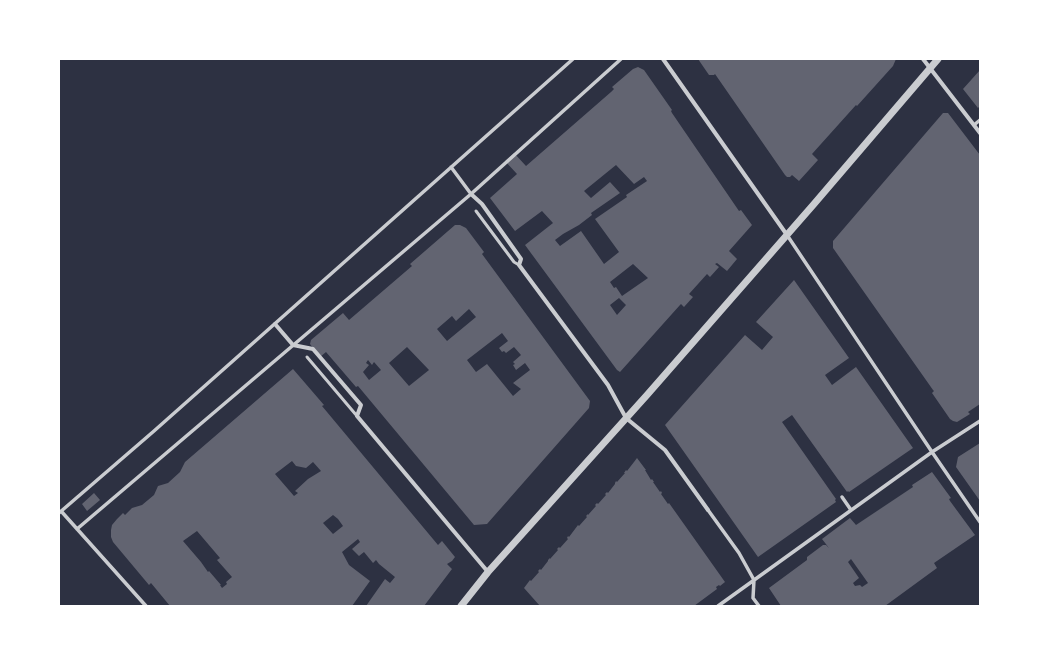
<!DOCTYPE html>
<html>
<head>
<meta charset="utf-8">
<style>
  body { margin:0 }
  #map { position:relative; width:1039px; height:665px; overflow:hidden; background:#2d3142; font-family:"DejaVu Sans",sans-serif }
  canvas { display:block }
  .frame { position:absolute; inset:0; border:60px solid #fff; pointer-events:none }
</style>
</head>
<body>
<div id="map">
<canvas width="1039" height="665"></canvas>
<div class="frame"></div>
</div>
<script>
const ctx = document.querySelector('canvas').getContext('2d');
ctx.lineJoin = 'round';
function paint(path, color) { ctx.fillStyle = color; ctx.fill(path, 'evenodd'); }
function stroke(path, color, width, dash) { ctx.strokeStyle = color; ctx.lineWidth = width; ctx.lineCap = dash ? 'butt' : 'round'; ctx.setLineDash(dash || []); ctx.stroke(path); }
paint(new Path2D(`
  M698 59H896L893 66 857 106 856 105 812 154 818 160 799 181 792 175 790 177H787L785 175 715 74 714 75H709Z
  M638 67 644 70 672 110 671 111 672 113 739 211 741 210 752 225 729 251 737 259 727 271 717 263 715 264 719 267 710 277 707 274 689 294 693 297 684 307 681 304 680 305 620 372 617 370 525 245 553 223 542 211 515 231 490 198 517 174 505 161 514 153 526 166 611 92 614 89 612 87 633 69ZM616 165 634 184 644 177 647 181 626 195 627 197 595 219 619 252 604 264 581 231 560 246 555 240 563 234 579 225 592 215 591 213 620 193 610 182 591 198 584 191ZM633 264 648 278 622 296 616 287 614 288 610 282ZM619 298 626 305 617 315 610 305Z
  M980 70V106L978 108 963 89Z
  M943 113H948L980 155V404L968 412 970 414 957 422 953 421 950 419 932 393 934 391 933 390 833 248V241Z
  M455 225H460L466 228 484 252 482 254 590 401 589 408 487 524 474 525 358 386 356 387 326 352 320 357 310 344 311 340 343 313 349 320 412 266 410 264ZM469 309 476 317 447 341 437 329 452 316 456 321ZM502 333 508 341 499 348 502 352 504 351 506 353 514 347 521 355 513 362 515 364 513 365 516 370 525 363 530 370 513 383 521 389 513 396 487 364 476 372 467 360ZM407 347 429 370 409 386 389 363ZM368 360 372 365 374 362 381 370 369 380 363 372 369 365 366 363Z
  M794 280 849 358 825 375 832 385 856 367 913 448 849 492 848 491 847 492 792 415 782 422 836 499 835 500 836 502 758 557 665 425 745 335 762 350 773 337 756 322Z
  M293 369 324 405 322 406 438 545 442 541 455 557 452 561 447 564 452 569 424 606H366L385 579 390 583 395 577 379 564 376 560 373 563 364 552 359 556 352 549 360 542 358 539 342 552 349 565 370 581 352 606H170L151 583 149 585 113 542 111 537V530L112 525 117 519 123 513 125 515 132 508 142 505 154 495 158 486 168 483 180 472 185 462ZM292 461 296 466 306 468 313 462 321 471 308 479 295 491 298 493 294 496 275 474ZM333 515 338 519 343 526 333 534 323 523ZM197 531 220 558 217 560 232 577 226 582 227 584 222 588 220 585H221L209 571 208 572 201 562 183 541Z
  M980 443V501L956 467 958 457Z
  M637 458 646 470H645L651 480 652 479 654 482H653L660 492 661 491 662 493 661 494 668 504 669 503 725 582 720 586 719 585 716 587 717 589 694 606H540L524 588 530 580 531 581 539 572 538 571 540 569 541 570 548 561V560L550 558V559L558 550 557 549 559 547 560 548 568 539 567 538 568 536 569 537 578 525 579 526 587 517 586 516 588 514V515L596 506 595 505 597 503 598 504 606 495 605 494 607 492 608 493 615 484V483L616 481 617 482 625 473H624L626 470 627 471 634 462Z
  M932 472 951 498 949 499 950 501 975 535 934 563 937 568 885 606H781L769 588 807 560V557L823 545H826L829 548 822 539 850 518 856 525 913 487 912 485ZM851 559 868 583 862 587 860 585 855 586 853 583 859 578 848 562Z
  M94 493 100 500 87 511 82 504Z`), '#626471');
stroke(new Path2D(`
  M476 211 514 262 519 265
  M307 357 357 416`), '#caccd0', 3);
stroke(new Path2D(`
  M974 125 980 120
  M451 167 471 194
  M787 235 932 452 980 522
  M842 497 851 510
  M708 510 739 553 754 580 753 598 759 606
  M61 511 146 606
  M59 513 154 431 573 59
  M77 529 471 194 621 59
  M718 606 932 452 980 421`), '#caccd0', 3.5);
stroke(new Path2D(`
  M663 59 787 235
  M923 59 980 133
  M471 194 482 204 521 259 519 265 608 385 626 418 665 450 708 510
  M275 324 293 345 313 349 361 405 357 416 488 572`), '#caccd0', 4);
stroke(new Path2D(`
  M461 606 488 572 647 395 814 204 938 59`), '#caccd0', 7);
</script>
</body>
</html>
